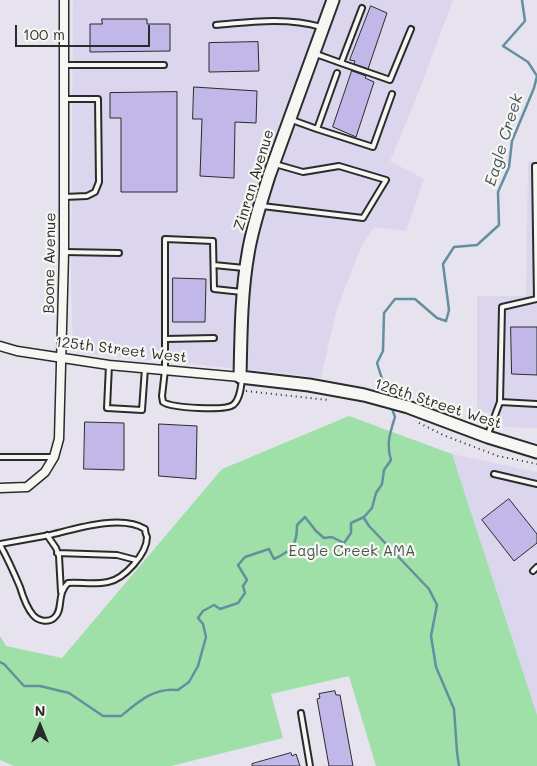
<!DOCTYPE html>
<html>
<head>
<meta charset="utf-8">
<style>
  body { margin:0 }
  #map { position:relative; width:537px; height:766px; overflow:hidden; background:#e6e3ef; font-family:Mali,sans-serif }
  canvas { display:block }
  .north { position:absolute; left:15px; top:701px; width:50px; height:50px; -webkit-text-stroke:4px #f6f6f2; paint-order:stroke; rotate:0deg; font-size:14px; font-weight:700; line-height:20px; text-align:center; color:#2b2b2b }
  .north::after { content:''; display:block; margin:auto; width:18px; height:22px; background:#2b2b2b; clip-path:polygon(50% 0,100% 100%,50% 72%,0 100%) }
  .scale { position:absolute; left:15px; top:25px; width:135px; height:22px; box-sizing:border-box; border:2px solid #2b2b2b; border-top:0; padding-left:6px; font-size:15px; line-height:18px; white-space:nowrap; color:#2b2b2b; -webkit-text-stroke:4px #f6f6f2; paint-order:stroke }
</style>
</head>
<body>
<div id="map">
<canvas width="537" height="766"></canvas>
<div class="north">N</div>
<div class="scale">100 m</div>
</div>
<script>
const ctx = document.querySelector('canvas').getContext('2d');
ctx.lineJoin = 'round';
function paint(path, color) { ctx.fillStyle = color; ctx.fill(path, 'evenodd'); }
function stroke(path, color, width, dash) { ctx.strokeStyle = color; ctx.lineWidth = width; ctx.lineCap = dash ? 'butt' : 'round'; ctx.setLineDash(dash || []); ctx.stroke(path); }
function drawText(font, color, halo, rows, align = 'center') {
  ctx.font = font + ' Mali,sans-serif'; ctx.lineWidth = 4.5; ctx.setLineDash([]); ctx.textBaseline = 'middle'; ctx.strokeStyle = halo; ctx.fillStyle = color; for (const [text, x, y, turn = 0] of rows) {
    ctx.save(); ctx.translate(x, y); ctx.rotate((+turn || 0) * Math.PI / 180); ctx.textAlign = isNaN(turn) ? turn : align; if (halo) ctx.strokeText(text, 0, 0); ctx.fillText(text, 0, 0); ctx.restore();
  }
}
paint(new Path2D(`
  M73 0H453L416 99 390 161 424 179 406 231 374 227 361 247 336 312 321 378 281 373 91 354 73 349 71 281Z
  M537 161V428L505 427 496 414 477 410V296H526L528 162Z
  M452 454 537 472V715Z`), '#dbd6ed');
paint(new Path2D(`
  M349 416 452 454 537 715V766H376L349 676 271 694 283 738 171 766H14L0 760V636L6 646 62 658 222 469Z`), '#9fdfa8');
stroke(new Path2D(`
  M388 398 377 363 383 351 384 313 395 299H415L437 318 446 321 449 310 443 264 454 247 477 245 499 225 498 192 509 167 512 141 534 88 537 76 528 62 503 46 525 21 522 0
  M364 518 369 526 429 589 437 605 431 636 436 667 454 709 457 752 459 766
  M0 662 4 664 24 686H40L69 693 103 716H121C138 702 154 687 178 690L189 682 198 666 206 637 203 624 198 618 203 611 214 605 220 609 238 603 245 593 243 586 247 580 238 565 245 557 269 549 274 559C293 550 297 545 297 525L305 517 316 531 324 538 332 537 344 543 351 533V523L364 517 372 508 376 493 382 484 384 470 391 460C386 444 390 433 395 417L391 406`), '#648f9e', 2.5);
const building = new Path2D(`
  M371 6 387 13 368 69 354 64 355 61 350 60Z
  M102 19H147V24H170V51L90 52V24H102Z
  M258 42 259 71 209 72V43Z
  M352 71 366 76 365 78 374 82 356 137 333 127Z
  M194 87 257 91 256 123 235 122 234 178 200 176 202 119H193Z
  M177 92V192H121V118H110V93Z
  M173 278 206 279 205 322H173Z
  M511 327H537V375L512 374Z
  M85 422 124 423V470L84 469Z
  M159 424 197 426 196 479 159 476Z
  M509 499 537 534V543L514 561 482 520Z
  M335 691 336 695H340L353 766H329L317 699 320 698 319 694Z
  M291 753 292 756 296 754 300 766H252V764Z`);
paint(building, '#c2b7e9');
stroke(building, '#2b2b2b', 1);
const lane = new Path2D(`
  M216 25C250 22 287 17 321 27
  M316 54 341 63 362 8
  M341 63 390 80 411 29
  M64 65H164
  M64 99H98L99 182 95 192 87 196 64 197
  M292 120 317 129 337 73
  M317 129 373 147 392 94
  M262 206 363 218 386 180 339 166 303 172 275 164
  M64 252 119 253
  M214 265 244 268
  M537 299 535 166H537
  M165 339 214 338
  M109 365 107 408 142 410 145 368
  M242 379C241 387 240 400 233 405 225 411 172 408 163 402L162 396 165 370V239L213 241 214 289 242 292
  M500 402 537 404
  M488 434 500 402 502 307 537 299
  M0 457H54
  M494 474 537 484
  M47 535 56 548 59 556 61 592
  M0 544C17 541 33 538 50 535 75 529 121 514 145 529 145 530 146 535 147 537 147 554 124 579 108 582 94 585 81 582 68 583 56 594 64 610 54 618 48 623 38 621 33 615 27 608 23 597 20 587 14 573 8 559 0 545
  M57 553 117 555 136 560
  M533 571 537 567
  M301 713 310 766`);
const street = new Path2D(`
  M0 346 17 351 109 365 240 377
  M0 488 27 487 45 472 54 457 59 439 64 252V0`);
const secondary = new Path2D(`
  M333 0 269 176C261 202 252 228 248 254 241 294 241 336 240 377L309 385 364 395 408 407 488 437 537 452`);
stroke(lane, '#2b2b2b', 8);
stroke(street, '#2b2b2b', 11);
stroke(secondary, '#2b2b2b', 15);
stroke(new Path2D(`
  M246 391 328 400
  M419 423 443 435 498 456 537 464`), '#2b2b2b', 2, [1, 4]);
stroke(lane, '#f6f6f2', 4);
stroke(street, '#f6f6f2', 8);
stroke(secondary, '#f6f6f2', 11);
drawText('15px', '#2b2b2b', '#f6f6f2', [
  ["Zinran Avenue",254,180,-73],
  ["Boone Avenue",50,263,-89],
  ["125th Street West",121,350,7],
  ["126th Street West",438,404,18]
]);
drawText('15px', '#48584a', '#f6f6f2', [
  ["Eagle Creek AMA",352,551]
]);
drawText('italic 16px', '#43555b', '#f6f6f2', [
  ["Eagle Creek",504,140,-73]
]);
</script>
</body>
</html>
